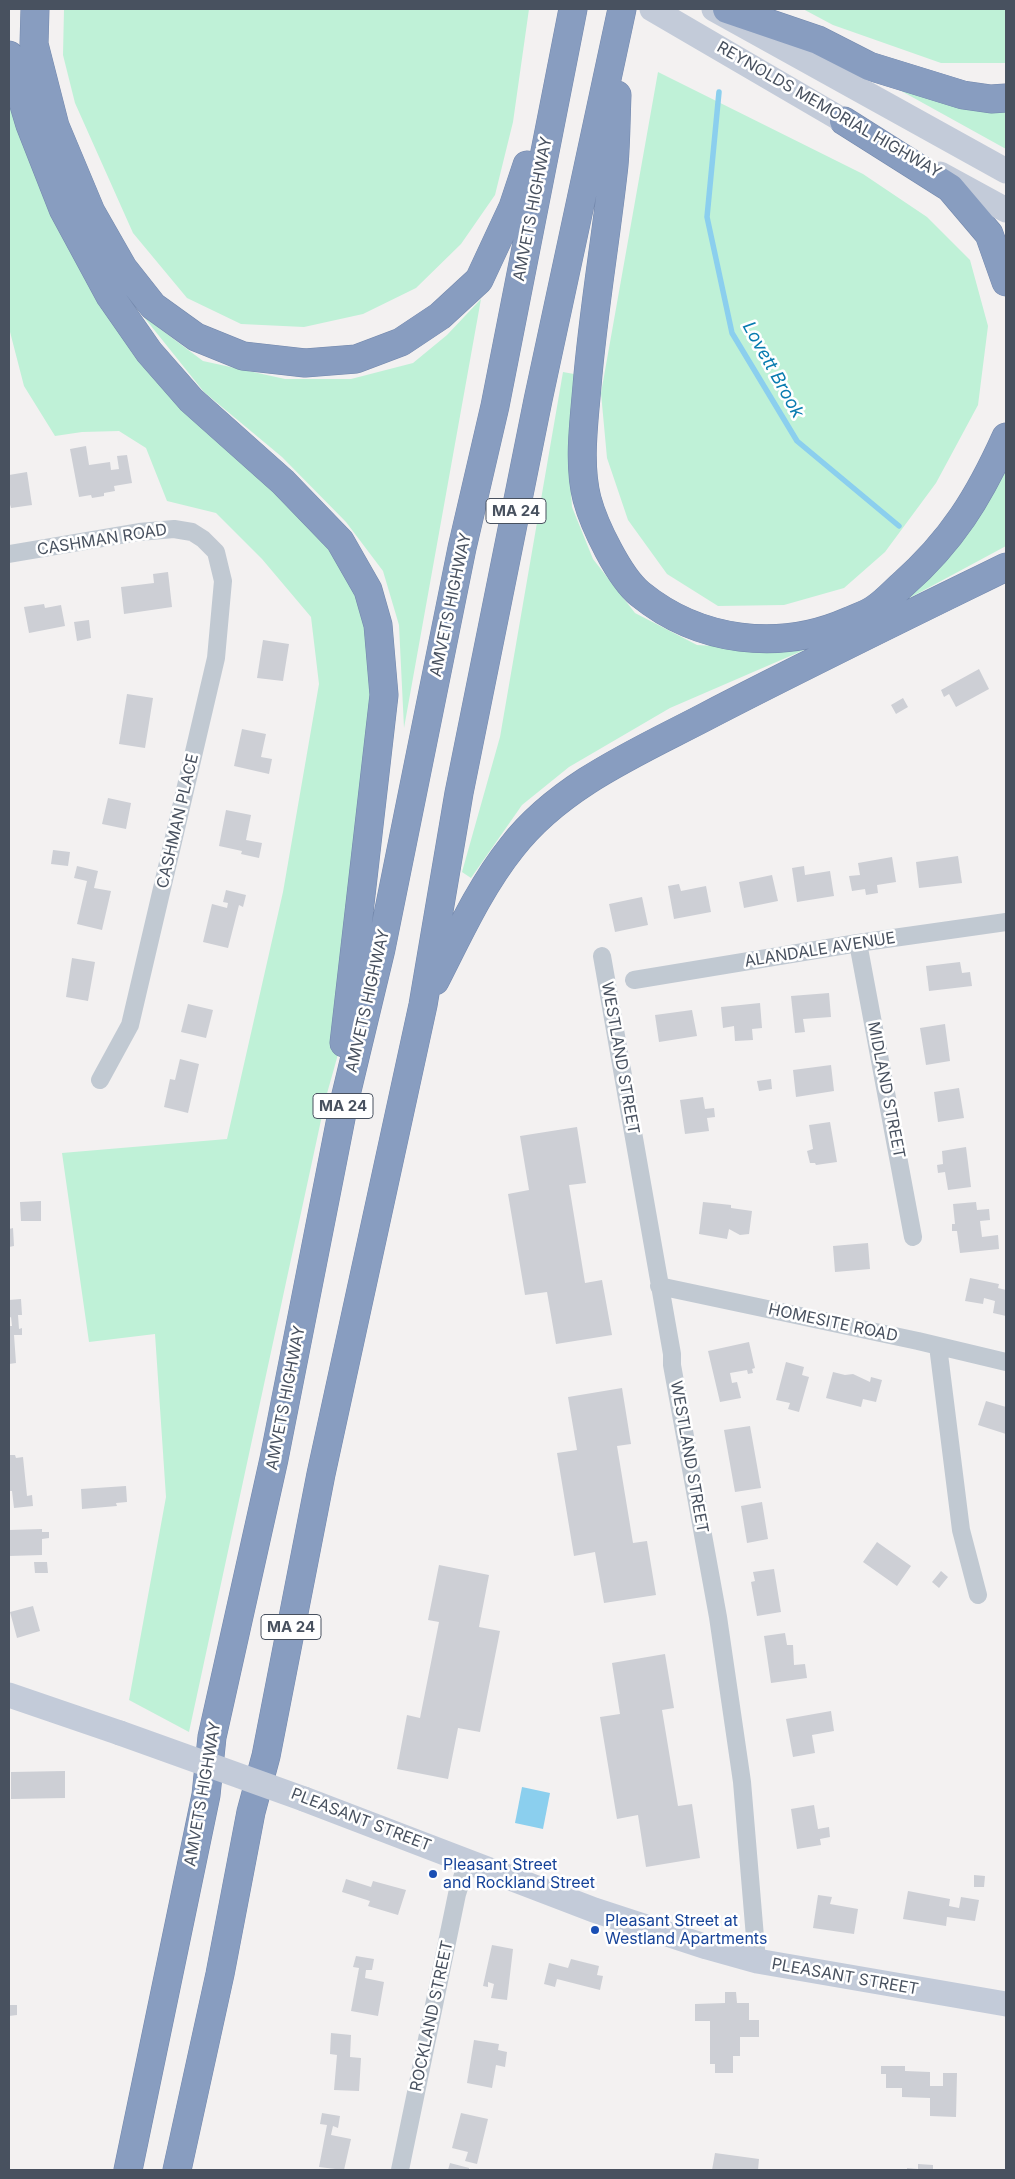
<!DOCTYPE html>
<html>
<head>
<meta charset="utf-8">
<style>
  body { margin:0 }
  #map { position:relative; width:1015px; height:2179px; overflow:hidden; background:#f3f1f1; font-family:Inter,sans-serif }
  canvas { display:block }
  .frame { position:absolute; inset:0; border:10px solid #48515f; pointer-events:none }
</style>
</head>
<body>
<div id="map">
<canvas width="1015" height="2179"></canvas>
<div class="frame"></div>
</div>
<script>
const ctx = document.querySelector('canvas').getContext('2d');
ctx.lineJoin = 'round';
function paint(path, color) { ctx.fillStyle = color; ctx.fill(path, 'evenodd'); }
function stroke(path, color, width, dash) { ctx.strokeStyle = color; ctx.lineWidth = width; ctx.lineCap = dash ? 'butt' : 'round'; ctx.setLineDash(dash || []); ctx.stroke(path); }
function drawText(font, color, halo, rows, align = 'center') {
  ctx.font = font + ' Inter,sans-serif'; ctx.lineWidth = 5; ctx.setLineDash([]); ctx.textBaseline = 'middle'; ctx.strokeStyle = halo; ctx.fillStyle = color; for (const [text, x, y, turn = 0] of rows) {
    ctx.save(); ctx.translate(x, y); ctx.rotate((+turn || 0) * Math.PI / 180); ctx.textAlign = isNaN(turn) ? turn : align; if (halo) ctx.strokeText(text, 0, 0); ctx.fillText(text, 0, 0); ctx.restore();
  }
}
paint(new Path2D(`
  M64 9H529L513 122 495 195 461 244 416 288 363 314 304 327 241 324 187 298 133 233 75 103 63 55Z
  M803 9H1006V63H941L833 25Z
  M9 55 110 296 340 541 378 625 344 1033 326 1097 189 1732 129 1700 166 1497 155 1334 89 1342 62 1153 227 1139 283 892 319 684 311 617 262 559 216 513 167 501 146 448 119 431 82 432 55 436 24 386 9 328Z
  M658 72 863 174 927 217 970 260 988 326 978 405 936 483 885 552 844 588 784 605 718 606 667 574 628 520 607 458 601 393Z
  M876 77 1006 106V149Z
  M481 299 404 728 399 625 383 571 346 522 282 457 204 392 143 316 203 361 285 379H351L413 363 447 335Z
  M563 372 574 374 568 452 572 507 593 559 635 613 697 645 761 649 818 644 670 708 569 767 522 805 471 878 462 872 500 737Z
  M1006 459V546L889 609Z`), '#bff1d7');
paint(new Path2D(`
  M522 1787 550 1793 543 1829 515 1823Z`), '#8bcfee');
stroke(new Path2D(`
  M719 92 707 217 732 333 797 441 899 526`), '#8bcfee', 5.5);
paint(new Path2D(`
  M86 446 89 465 110 462 111 470 119 469 117 456 127 455 132 483 114 486 115 491 104 493V496L92 498 91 495 79 497 70 449Z
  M27 472 32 505 11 508 9 501V475Z
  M168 572 172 607 124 614 121 587 154 583 153 574Z
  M44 604 45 608 61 605 65 626 29 633 24 607Z
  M89 620 91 638 77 641 74 622Z
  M263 640 289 644 283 681 257 678Z
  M979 669 989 689 956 707 949 694 944 697 941 690Z
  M127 694 153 698 145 748 119 744Z
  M903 698 908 707 896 714 891 705Z
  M242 729 266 734 261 757 272 759 269 774 234 766Z
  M108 798 131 803 126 829 102 824Z
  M226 810 251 815 246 840 262 843 259 858 241 854 242 851 219 846Z
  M53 850 70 852 68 866 51 864Z
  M958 856 962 883 919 888 916 862Z
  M892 857 896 882 877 885 878 893 866 895 865 889 852 891 849 876 860 875 858 863Z
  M77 866 98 871 94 888 111 891 102 930 77 924 87 881 74 878Z
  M804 866 805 875 830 871 834 896 797 902 792 868Z
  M772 875 778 901 744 908 739 882Z
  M679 884 681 891 706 886 711 912 674 919 668 886Z
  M226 890 246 895 243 907 239 905 228 948 203 942 212 904 227 908 228 903 223 902Z
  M642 897 648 925 615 932 609 904Z
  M72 958 95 962 88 1001 66 997Z
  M960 962 962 973 970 972 972 986 929 991 926 966Z
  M829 993 831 1017 803 1019 805 1032 795 1033 791 996Z
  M760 1003 762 1028 752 1029 753 1040 735 1041 734 1026 723 1028 721 1007Z
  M188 1004 213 1010 206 1038 181 1032Z
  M692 1010 697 1036 659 1042 655 1015Z
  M945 1024 950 1061 926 1065 920 1028Z
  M180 1059 199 1064 188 1113 164 1107 170 1079 175 1080Z
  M831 1065 834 1091 796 1097 793 1070Z
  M771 1079 772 1089 759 1091 757 1081Z
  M959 1088 964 1118 938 1122 934 1092Z
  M703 1097 705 1109 714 1108 715 1117 707 1118 709 1131 685 1134 680 1100Z
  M830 1122 837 1162 816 1165 815 1163H810L807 1151 813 1149 809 1125Z
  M577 1127 586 1183 569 1185 585 1283 602 1280 612 1335 556 1344 547 1292 525 1295 508 1194 529 1190 520 1136Z
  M966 1147 971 1187 948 1190 945 1172 938 1173 937 1165 943 1164 942 1151Z
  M41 1201V1221H21L20 1202Z
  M703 1202 731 1205V1208L752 1211 749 1234 740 1235 729 1229 727 1239 699 1234Z
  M976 1202 977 1210 989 1209 990 1220 980 1221 982 1237 998 1235 999 1249 960 1253 957 1231H952V1224H955L953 1204Z
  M13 1228 14 1246 9 1247V1229Z
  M868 1243 870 1269 835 1272 833 1246Z
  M970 1278 999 1284 998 1288 1006 1290V1316L993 1313 995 1301 984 1298 983 1304 965 1301Z
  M21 1299 22 1315H18L19 1329 22 1328V1335H14L16 1363 9 1364V1326H12L11 1317 9 1318V1300Z
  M749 1342 755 1368 752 1369 753 1373 748 1374 747 1370 730 1373 732 1383 737 1382 741 1398 720 1402 708 1351Z
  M786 1362 804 1367 802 1375 809 1377 799 1412 788 1409 790 1403 776 1400Z
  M833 1372 845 1375 853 1374 870 1382 871 1377 882 1380 876 1402 863 1399 861 1407 826 1398Z
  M622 1388 631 1444 617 1446 633 1543 647 1541 656 1595 604 1603 595 1552 574 1556 557 1453 577 1450 568 1397Z
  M986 1401 1006 1407V1434L978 1425Z
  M750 1426 761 1488 735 1492 724 1430Z
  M9 1455H15L16 1458 23 1457 27 1496 32 1495 33 1506 14 1508 12 1491H9Z
  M126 1486 127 1502 116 1503 117 1506 82 1509 81 1489Z
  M762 1502 768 1539 747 1543 741 1506Z
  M42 1529V1532H49V1538L42 1539V1555L9 1556V1530Z
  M877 1542 911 1566 897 1586 863 1562Z
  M34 1562H47L48 1573H35Z
  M439 1565 489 1575 479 1627 500 1631 480 1732 458 1728 448 1779 397 1769 407 1715 420 1718 439 1622 428 1620Z
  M774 1569 781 1612 757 1616 751 1582 755 1581 753 1572Z
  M941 1571 948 1577 939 1588 932 1582Z
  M33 1606 40 1631 17 1638 10 1612Z
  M785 1633 787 1645H793L794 1665 805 1664 807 1678 771 1683 764 1636Z
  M665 1654 674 1708 662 1710 678 1806 692 1804 700 1858 646 1867 638 1815 617 1819 600 1717 620 1714 612 1663Z
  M831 1711 834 1731 812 1735 815 1753 793 1757 786 1719Z
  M65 1771V1798L11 1799V1772Z
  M814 1805 818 1829 829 1827 830 1837 820 1839 821 1845 797 1849 791 1809Z
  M974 1875 985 1876 984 1887H974Z
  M346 1879 371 1887 373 1881 406 1890 398 1915 368 1906 370 1901 342 1892Z
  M908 1891 950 1899 949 1906 959 1908 961 1897 979 1900 975 1921 947 1917 946 1926 903 1919Z
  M818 1895 832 1897 830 1904 858 1909 854 1934 813 1928Z
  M492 1945 513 1949 507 2000 491 1998 494 1984 488 1982V1987L483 1986Z
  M356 1956 374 1959 372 1970H366L365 1978 384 1982 378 2016 351 2011 359 1968 353 1967Z
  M571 1959 599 1966 597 1975 603 1976 600 1990 557 1979 555 1987 544 1984 549 1963 568 1968Z
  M725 1992H736L737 2003H749V2020H759V2037H740V2056H733V2073H715V2064H710V2021H695V2004L725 2003Z
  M9 2005H17V2015L9 2016Z
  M331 2033 351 2035 350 2057 361 2058 359 2091 334 2090 337 2055 330 2054Z
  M474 2040 499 2044 498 2050 507 2052 505 2067 496 2065 492 2088 467 2083Z
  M881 2066H905V2071L930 2072V2086H943V2073H957L956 2117 930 2116V2098L902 2097V2088H886V2074H881Z
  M322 2113 340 2116 338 2128 333 2126 331 2135 351 2139 344 2170 319 2167 327 2125 320 2124Z
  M461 2113 488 2119 477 2164 465 2161 468 2152 452 2148Z
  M715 2153 759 2159 758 2170H712Z
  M450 2163 469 2168V2170H448Z
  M918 2164 933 2165V2170H907V2168L918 2169Z`), '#cdcfd5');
const highway = new Path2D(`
  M35 9 34 44 55 126 91 212 123 268 153 306 196 337 243 356 305 363 356 359 401 342 440 316 479 280 513 207 527 165
  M727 9 818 40 869 66 963 95 991 99 1006 98
  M9 55 30 125 63 209 110 296 149 352 191 400 283 482 340 541 368 590 378 625 384 695 344 1043
  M617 95C616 118 616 142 614 165 606 239 593 312 587 386 584 422 578 464 587 499 594 525 619 577 640 594 699 642 779 652 849 621 858 617 868 614 876 608 885 602 893 593 902 585 952 541 979 497 1006 437
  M844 121 950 188 989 234 1006 282
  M435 981C458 936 480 887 512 847 560 785 638 752 705 717 805 665 906 616 1006 567
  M128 2170 206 1795 212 1737 274 1459 344 1103 381 949 462 548 495 406 573 9
  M177 2170 220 1974 251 1812 266 1756 321 1474 423 1005 459 793 538 400 622 9`);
stroke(highway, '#7388ac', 29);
stroke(new Path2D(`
  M9 554 139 532 174 529 192 532 203 539 216 552 223 581 216 658 130 1025 100 1080
  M858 943 913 1237
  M602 956 672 1354V1365L718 1617 742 1782 757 1961
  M634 980 858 943 1006 922
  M659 1286 918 1341 1006 1362
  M938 1346 961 1530 978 1595
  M400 2170 457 1894 467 1862`), '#c1c9d2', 18);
stroke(new Path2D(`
  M652 9 861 131
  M714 9 1006 171
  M940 174 1006 210
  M9 1695 120 1733
  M304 1799 594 1910 707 1947 757 1961 1006 2004`), '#c3cbd9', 25);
stroke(highway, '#889dc0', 28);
stroke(new Path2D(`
  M120 1733 304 1799`), '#c3cbd9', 25);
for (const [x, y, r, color] of [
  [433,1874,5,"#1a4fb4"],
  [595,1930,5,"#1a4fb4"]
]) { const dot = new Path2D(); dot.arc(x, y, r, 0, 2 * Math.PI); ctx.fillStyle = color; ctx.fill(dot); stroke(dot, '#fff', 2); }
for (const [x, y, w] of [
  [516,511,60],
  [343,1106,60],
  [291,1627,60]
]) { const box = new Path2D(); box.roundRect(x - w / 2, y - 12.5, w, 25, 4); ctx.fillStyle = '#fff'; ctx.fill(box); stroke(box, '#48515f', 1); }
drawText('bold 15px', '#48515f', null, [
  ["MA 24",516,511],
  ["MA 24",343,1106],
  ["MA 24",291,1627]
]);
drawText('16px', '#48515f', '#fff', [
  ["REYNOLDS MEMORIAL HIGHWAY",829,110,30],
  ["AMVETS HIGHWAY",533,209,-79],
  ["CASHMAN ROAD",102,540,-9],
  ["AMVETS HIGHWAY",451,605,-78],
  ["CASHMAN PLACE",178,821,-77],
  ["ALANDALE AVENUE",820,950,-9],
  ["AMVETS HIGHWAY",368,1001,-77],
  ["WESTLAND STREET",620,1058,80],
  ["MIDLAND STREET",886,1090,79],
  ["HOMESITE ROAD",833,1323,12],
  ["AMVETS HIGHWAY",286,1398,-79],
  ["WESTLAND STREET",689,1457,80],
  ["AMVETS HIGHWAY",203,1794,-80],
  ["PLEASANT STREET",361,1820,21],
  ["PLEASANT STREET",845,1977,10],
  ["ROCKLAND STREET",432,2016,-78]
]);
drawText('16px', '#164399', '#fff', [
  ["Pleasant Street",443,1865],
  ["and Rockland Street",443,1883],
  ["Pleasant Street at",605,1921],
  ["Westland Apartments",605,1939]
], 'left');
drawText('italic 18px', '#097cb0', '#fff', [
  ["Lovett Brook",773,370,61]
]);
</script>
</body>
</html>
